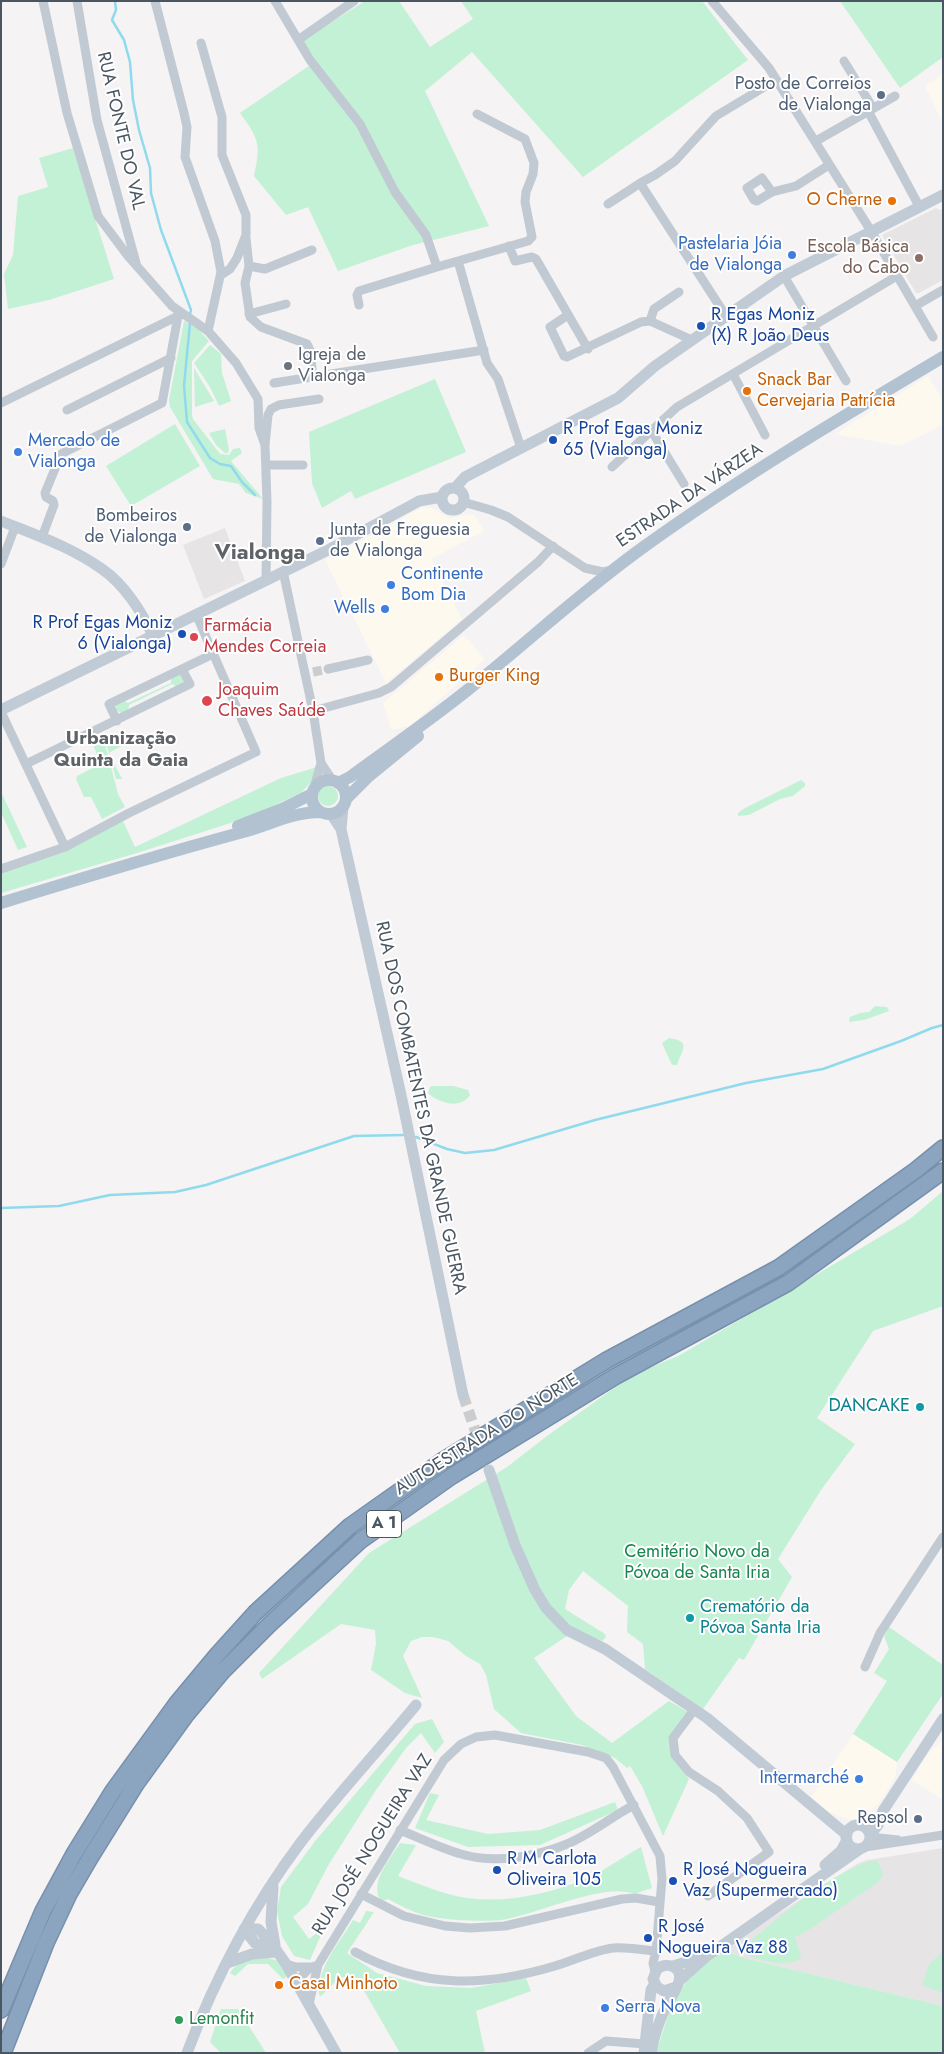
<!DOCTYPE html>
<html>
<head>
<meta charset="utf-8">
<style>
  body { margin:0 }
  #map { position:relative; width:944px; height:2054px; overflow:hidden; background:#f5f3f3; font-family:Jost,sans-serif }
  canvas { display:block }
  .frame { position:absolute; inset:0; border:2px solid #4a5661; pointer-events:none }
</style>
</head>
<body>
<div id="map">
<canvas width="944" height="2054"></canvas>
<div class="frame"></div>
</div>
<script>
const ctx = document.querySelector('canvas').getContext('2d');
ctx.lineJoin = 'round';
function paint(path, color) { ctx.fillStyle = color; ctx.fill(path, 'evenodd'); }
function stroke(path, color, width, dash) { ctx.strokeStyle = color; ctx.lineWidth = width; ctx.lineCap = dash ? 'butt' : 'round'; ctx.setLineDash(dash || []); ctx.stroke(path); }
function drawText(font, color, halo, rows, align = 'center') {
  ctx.font = font + ' Jost,sans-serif'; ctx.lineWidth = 4; ctx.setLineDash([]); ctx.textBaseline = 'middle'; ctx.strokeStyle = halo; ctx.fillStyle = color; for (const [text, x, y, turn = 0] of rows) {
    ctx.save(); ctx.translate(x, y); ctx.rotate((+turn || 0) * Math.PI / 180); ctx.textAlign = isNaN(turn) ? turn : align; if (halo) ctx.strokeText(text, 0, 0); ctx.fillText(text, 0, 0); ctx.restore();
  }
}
paint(new Path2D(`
  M943 74V124L925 86Z
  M928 376 943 400V425L900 446 835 434Z
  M421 508H432L449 518 474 514 484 531 431 559 462 619 386 683 325 560Z
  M464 635 485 659 410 726 391 730 383 703Z
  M854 1733 897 1762 895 1778 878 1805 859 1819H846L829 1812 811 1797Z
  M943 1740V1800L912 1780 928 1754Z`), '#fdf9ef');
paint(new Path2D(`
  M936 208 940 210 943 209V280L919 293H916L882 235Z
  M225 528 245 581 204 599 183 545Z
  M943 1848V2006L740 1957 722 1949 857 1864 867 1860Z`), '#e6e4e5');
paint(new Path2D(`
  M365 1H399L430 47 473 19 461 1H702L748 60 583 177 472 52 425 91 489 226 413 245 338 271 308 207 286 215 254 176C261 144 259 139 240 113L316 61 302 41Z
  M840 1H943V57L900 88Z
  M73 148 114 279 49 300 8 309 4 274 13 255 18 196 48 187 39 158Z
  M184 321 198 329 209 341 192 361V415L193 419 220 454 229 455 233 449 240 448 242 453 231 461 263 499 246 493 239 484 213 479 170 407 169 400Z
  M210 345 221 354 222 373 231 401 219 406 210 387 194 363Z
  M194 368 214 401 195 407Z
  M435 379 466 452 355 499 351 491 322 508 312 483 309 432Z
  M175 424 200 466 131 506 106 466Z
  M225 429 229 450 228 453H225L216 445 209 433Z
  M180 673 184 681 183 684 177 687 172 684 129 705 128 711 123 714 116 710V705L123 700 128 703 171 683V676Z
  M115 734 121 746 109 753 122 779H116L105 739Z
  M104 740 118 794 125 807 102 819 91 797H84L76 779 77 776 101 764 93 745Z
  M317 767 312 781 301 793 246 818 137 853 1 893V873L122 819 135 847 281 778Z
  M801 780 805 783V786L793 796 780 799 749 815 738 816V813L745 808Z
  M318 796a10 10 0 1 1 20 0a10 10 0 1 1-20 0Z
  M1 793V792L27 847 18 850 1 812Z
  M875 1006 887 1007 889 1011 864 1020 849 1022 850 1017 860 1013 869 1012Z
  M669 1038C693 1041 681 1051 677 1065H673L671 1063 662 1043Z
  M433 1086H453L468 1090 470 1095C460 1110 439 1103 428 1093L430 1087Z
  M943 1191V1306L873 1331 817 1418 855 1444 821 1490 778 1559 792 1577 744 1660 739 1658 703 1709 645 1669 643 1644 627 1632 628 1606 583 1571 569 1590 565 1609 605 1634 606 1637 602 1641 576 1630 534 1658 576 1716 612 1743 669 1701 688 1712C662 1742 665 1748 689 1779L663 1836 642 1786 630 1766 627 1768 615 1758 582 1745 521 1733 494 1709 486 1675 480 1664 466 1656 448 1641 433 1637H422L411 1641 403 1656 422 1698 405 1693 371 1670 376 1644 375 1630 341 1624 262 1679 259 1673 369 1553 507 1467 547 1436 631 1376 680 1355 760 1308 910 1219Z
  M889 1627 943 1665V1694L897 1762 853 1734 887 1681 874 1673 889 1649 884 1636Z
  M432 1719 444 1742 435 1753 421 1733 406 1748 376 1790 329 1864 308 1904 293 1917 309 1939 318 1932 321 1935 310 1960 294 1956 282 1936 277 1911 281 1887 316 1840 415 1724Z
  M430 1793 439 1795 426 1820 488 1834 540 1830 615 1802 618 1810 540 1845 468 1847 415 1828Z
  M400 1843 416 1845 398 1876C414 1882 431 1889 448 1894 490 1906 540 1897 580 1881 601 1873 621 1858 641 1847L652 1888 634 1894C606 1882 539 1913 507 1919 489 1923 441 1920 423 1915 411 1911 399 1905 388 1899L381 1902C369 1881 389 1861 400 1843Z
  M876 1860 880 1866 883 1875 878 1882 810 1929 795 1937 801 1955 799 1960C783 1966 761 1962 746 1954L744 1950 747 1945C772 1921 842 1865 876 1860Z
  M366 1911 374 1912 347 1953 377 1973 426 1986 471 1988 526 1978 531 1991 476 2011 485 2053H400L359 1982C343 1968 334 1984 321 1996L319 1995C317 1967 340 1942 353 1920L360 1923Z
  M722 1949 740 1957 943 2006V2053H656L669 2012 688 1978Z
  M943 1951V1993L922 1985 929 1965Z
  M264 1957 279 1961 290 1974 283 1979 268 1964H248L235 1976 230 1973C240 1959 248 1958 264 1957Z
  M221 2009H238L266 2053H221L210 2042Z`), '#c3f1d5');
stroke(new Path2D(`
  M115 1 116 10 112 20 124 40 130 62 133 100 139 130 150 168 151 193 161 230 191 310 190 314
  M190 323 184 386 187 422 210 458 220 464 231 466 242 482 255 495
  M416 1137 447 1149 465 1153 494 1150 595 1120 746 1083 823 1069 901 1041 932 1028 943 1025
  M1 1208 59 1206 110 1195 175 1192 206 1185 354 1136 403 1135`), '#90daee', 2.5);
stroke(new Path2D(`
  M313 672 328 669`), '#caccce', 9, [9, 4.5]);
stroke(new Path2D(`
  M463 1395 486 1462`), '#caccce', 11, [11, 5.5]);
const highway = new Path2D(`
  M1 2010 43 1911 74 1854 113 1791 177 1703 217 1655 255 1613 350 1526 442 1461 607 1360 778 1268 916 1170 943 1148
  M3 2053 46 1943 69 1894 90 1858 136 1784 186 1715 222 1672 269 1625 360 1541 452 1476 616 1376 788 1283 943 1171`);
stroke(highway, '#7690ad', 18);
stroke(new Path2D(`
  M43 1 67 113 98 216 128 256 172 306 208 331 236 363 258 399 259 428 265 445
  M77 1 97 120 136 263
  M155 1 184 113 187 127 185 157 215 241 221 272 208 331
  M275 1 310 60 360 124 395 192 426 235 437 267 458 261 487 363 498 379 521 448
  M712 1 769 68 871 231 933 337
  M298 40 354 1
  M201 43 222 117V155L246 215V235L237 258 230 269 221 275
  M844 61 873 108
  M868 111 919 206
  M816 141 895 96
  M640 183 726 316
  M772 192 762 178 747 188 754 200 757 201 772 192 796 186 829 165
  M608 204 642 182 655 175 675 161 716 116 776 80
  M246 238 249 266 245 283 250 317 261 327 307 344 310 350 313 377
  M509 246 515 261 532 257 536 259 588 349
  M458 261 528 241 532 237 525 202 526 192 533 174 534 163 525 139 477 114
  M249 266 265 269 312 250
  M784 276 846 381
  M359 305 357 295 359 291 437 267
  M915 306 943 290
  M249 314 286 304
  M568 315 550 327 564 356 567 357 641 322 650 321 692 340
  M650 321 654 309 679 292
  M733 374 765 435
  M274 383 484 350
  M1 403 182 314
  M67 410 171 358
  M651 430 684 484
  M267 465H303
  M612 467 677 407 897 276
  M463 502 491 510 508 517 585 568 603 572 612 570
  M42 537 54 505 53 501 46 497 45 493 61 454 162 403 178 316
  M1 564 15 527
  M283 571 313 711 321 763 314 788
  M266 580 267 502 265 445 268 415 271 409 279 405 319 399
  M328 669 368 660
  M313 711 379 693 391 687 538 562 553 546
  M1 712 65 847
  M117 721 109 704 213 654
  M321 763 333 781
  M26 764 190 684 182 669
  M1 869 65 847 129 813 256 752 196 614
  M865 1667 880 1633 943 1537
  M694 1710 673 1738 675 1755 689 1772 718 1791 747 1818 769 1852 708 1896
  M400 1830C420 1838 440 1848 461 1854 494 1864 536 1857 567 1844 591 1834 611 1817 634 1805
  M870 1837 898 1840
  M865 1847 943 1835
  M361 1894 404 1916 445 1926 470 1928 505 1926 622 1899 636 1898 659 1902
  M355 1952C423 1989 484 1987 555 1966 572 1961 598 1949 614 1948 627 1947 642 1950 656 1951
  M286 1964 296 1967H312
  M297 1984C302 1975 307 1968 318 1965
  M309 2004 318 1965 444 1760 461 1744 476 1737 495 1735 588 1752 606 1758 613 1767 660 1856 662 1879 656 1951 653 1963 655 1972
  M588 2053 606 2041 645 2044`), '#c1cad2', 9);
stroke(new Path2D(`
  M455 488 465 477 618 398 655 366 784 276 943 195
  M442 499a11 11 0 1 1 22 0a11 11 0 1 1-22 0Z
  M1 521C36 535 71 547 102 569 124 584 142 612 153 636
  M1 710 326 551 410 506 419 501 442 497
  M343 807 341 829 401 1095 463 1395
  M331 814 341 829
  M489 1470 515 1545 535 1590 546 1608 567 1630 605 1649 707 1718 847 1835
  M846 1837a12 12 0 1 1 24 0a12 12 0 1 1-24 0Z
  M870 1835 878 1825 883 1811 943 1719
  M825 1865 841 1851 847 1840
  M273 1887 271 1922 275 1945
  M244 1929H258L270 1941 286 1964 336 2053
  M244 1929 255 1943 271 1950
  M227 1963 252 1954 276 1952
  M673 1966 689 1961 704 1951
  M679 1981 707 1956 860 1849
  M187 2053C215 1978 253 1906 301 1842 337 1795 378 1751 416 1705
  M644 2053 651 1990 655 1983
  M651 2053C654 2036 659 2020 667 2005 671 1998 677 1989 679 1981 683 1967 667 1961 657 1969L653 1979 657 1987 664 1991 676 1987`), '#c1cbd6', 11);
stroke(new Path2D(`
  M312 797a17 17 0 1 1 34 0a17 17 0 1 1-34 0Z
  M338 783 350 777C392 746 435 717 475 684 532 638 586 588 645 546 741 477 842 417 943 357
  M346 799 369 776 418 736
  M238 826 284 808 312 794
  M1 903C82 878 162 854 243 832 269 825 293 812 320 812`), '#b3c2d1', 12);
stroke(highway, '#8ba5c1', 15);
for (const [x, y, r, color] of [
  [881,95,5,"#5c6f8a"],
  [892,201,5,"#e8710a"],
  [792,255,5,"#3f7fe0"],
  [919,258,5,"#8d6e63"],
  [701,326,5,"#1a4fb4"],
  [288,366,5,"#6b7280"],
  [747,391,5,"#e8710a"],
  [553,440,5,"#1a4fb4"],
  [18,452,5,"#3f7fe0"],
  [187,527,5,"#5c6f8a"],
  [320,541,5,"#5c6f8a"],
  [391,585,5,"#3f7fe0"],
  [385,609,5,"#3f7fe0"],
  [182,634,5,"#1a4fb4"],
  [194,637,5,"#e0444e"],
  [439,677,5,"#e8710a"],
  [207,701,6,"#e0444e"],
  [920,1407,5,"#0f9aa8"],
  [690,1618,5,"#0f9aa8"],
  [859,1779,5,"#3f7fe0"],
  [918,1819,5,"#5c6f8a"],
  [497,1870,5,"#1a4fb4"],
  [673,1881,5,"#1a4fb4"],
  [648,1938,5,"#1a4fb4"],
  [279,1985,5,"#e8710a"],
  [605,2008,5,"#3f7fe0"],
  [179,2020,5,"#2e9e5b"]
]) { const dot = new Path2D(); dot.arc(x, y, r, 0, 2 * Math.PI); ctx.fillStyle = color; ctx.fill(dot); stroke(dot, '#fff', 2); }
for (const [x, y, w] of [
  [384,1524,35]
]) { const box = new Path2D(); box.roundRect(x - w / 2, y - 13.5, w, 27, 4); ctx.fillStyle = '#fff'; ctx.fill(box); stroke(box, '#4a5661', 1); }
drawText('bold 16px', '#4a5661', null, [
  ["A 1",384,1524]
]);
drawText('18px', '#4e5e75', '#fff', [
  ["Posto de Correios",871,85],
  ["de Vialonga",871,106],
  ["Bombeiros",177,517],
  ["de Vialonga",177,538],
  ["Junta de Freguesia",330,531,"left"],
  ["de Vialonga",330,552,"left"],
  ["Repsol",908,1819]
], 'right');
drawText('18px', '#4a5661', '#fff', [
  ["RUA FONTE DO VAL",120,131,77],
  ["ESTRADA DA VÁRZEA",690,496,-34],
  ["RUA DOS COMBATENTES DA GRANDE GUERRA",420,1108,78],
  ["AUTOESTRADA DO NORTE",487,1435,-32],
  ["RUA JOSÉ NOGUEIRA VAZ",373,1845,-58]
]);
drawText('18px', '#c56008', '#fff', [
  ["O Cherne",882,201,"right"],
  ["Snack Bar",757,381],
  ["Cervejaria Patrícia",757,402],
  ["Burger King",449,677],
  ["Casal Minhoto",289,1985]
], 'left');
drawText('18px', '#366cbe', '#fff', [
  ["Pastelaria Jóia",782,245],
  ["de Vialonga",782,266],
  ["Mercado de",28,442,"left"],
  ["Vialonga",28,463,"left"],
  ["Continente",401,575,"left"],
  ["Bom Dia",401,596,"left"],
  ["Wells",375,609],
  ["Intermarché",849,1779],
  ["Serra Nova",615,2008,"left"]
], 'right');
drawText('18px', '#785e54', '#fff', [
  ["Escola Básica",909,248],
  ["do Cabo",909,269]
], 'right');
drawText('18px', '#164399', '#fff', [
  ["R Egas Moniz",711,316],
  ["(X) R João Deus",711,337],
  ["R Prof Egas Moniz",563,430],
  ["65 (Vialonga)",563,451],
  ["R Prof Egas Moniz",172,624,"right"],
  ["6 (Vialonga)",172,645,"right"],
  ["R M Carlota",507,1860],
  ["Oliveira 105",507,1881],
  ["R José Nogueira",683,1871],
  ["Vaz (Supermercado)",683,1892],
  ["R José",658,1928],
  ["Nogueira Vaz 88",658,1949]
], 'left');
drawText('18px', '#5b616d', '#fff', [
  ["Igreja de",298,356],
  ["Vialonga",298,377]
], 'left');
drawText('18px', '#be3a42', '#fff', [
  ["Farmácia",204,627],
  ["Mendes Correia",204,648],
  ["Joaquim",218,691],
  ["Chaves Saúde",218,712]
], 'left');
drawText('18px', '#0d838f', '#fff', [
  ["DANCAKE",910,1407],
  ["Crematório da",700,1608,"left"],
  ["Póvoa Santa Iria",700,1629,"left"]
], 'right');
drawText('18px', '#17864f', '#fff', [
  ["Cemitério Novo da",697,1553],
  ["Póvoa de Santa Iria",697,1574]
]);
drawText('18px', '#27864d', '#fff', [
  ["Lemonfit",189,2020]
], 'left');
drawText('bold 19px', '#5f6368', '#fff', [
  ["Urbanização",121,739],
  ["Quinta da Gaia",121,761]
]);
drawText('bold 22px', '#5f6368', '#fff', [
  ["Vialonga",260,554]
]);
</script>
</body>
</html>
